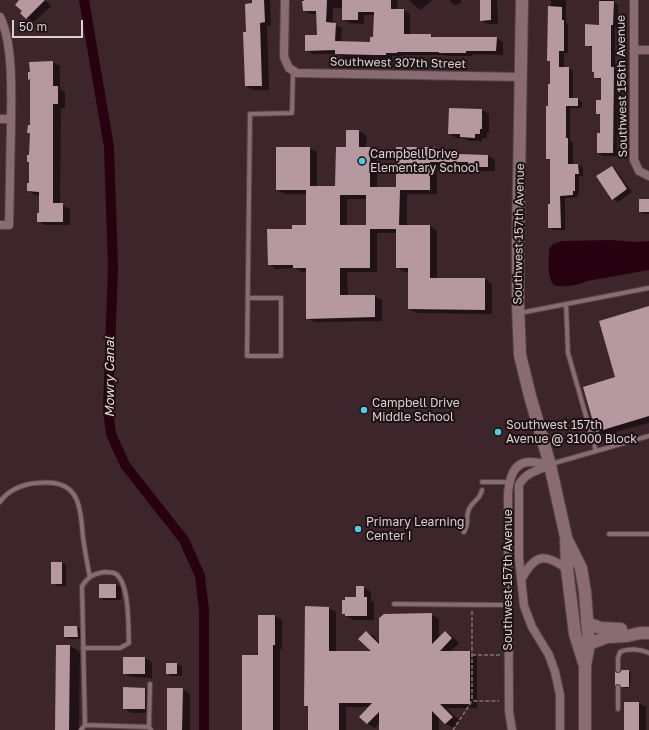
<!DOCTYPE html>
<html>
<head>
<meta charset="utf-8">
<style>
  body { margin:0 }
  #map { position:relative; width:649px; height:730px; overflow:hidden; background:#3d252c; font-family:"Golos Text",sans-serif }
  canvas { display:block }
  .scale { position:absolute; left:12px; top:20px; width:71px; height:18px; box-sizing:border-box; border:2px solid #dfcfd3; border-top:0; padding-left:5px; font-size:12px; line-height:14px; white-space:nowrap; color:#dfcfd3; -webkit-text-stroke:3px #1c1215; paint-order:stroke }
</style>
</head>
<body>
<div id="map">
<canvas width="649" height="730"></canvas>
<div class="scale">50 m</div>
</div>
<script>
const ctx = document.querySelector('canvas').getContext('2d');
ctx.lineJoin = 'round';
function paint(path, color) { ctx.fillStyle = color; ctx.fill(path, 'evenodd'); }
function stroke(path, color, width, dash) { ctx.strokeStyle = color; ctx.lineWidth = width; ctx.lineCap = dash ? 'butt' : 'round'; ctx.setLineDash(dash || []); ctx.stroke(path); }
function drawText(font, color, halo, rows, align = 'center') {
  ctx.font = font + ' "Golos Text",sans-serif'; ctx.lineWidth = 4; ctx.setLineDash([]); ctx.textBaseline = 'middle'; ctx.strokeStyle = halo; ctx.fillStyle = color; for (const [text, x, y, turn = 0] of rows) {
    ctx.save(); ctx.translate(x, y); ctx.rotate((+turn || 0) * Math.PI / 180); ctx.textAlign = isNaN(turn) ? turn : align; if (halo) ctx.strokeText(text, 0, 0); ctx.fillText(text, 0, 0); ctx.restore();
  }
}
paint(new Path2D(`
  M610 240 636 242 649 241V270L587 281C581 284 575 285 568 286 564 286 560 287 556 286 546 282 549 258 549 249L553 244 562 241Z`), '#280111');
paint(new Path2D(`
  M21 0H45L51 6 34 22 27 18 23 11Z
  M253 0H270L271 26H267L269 90H253L246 86 247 33Z
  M305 0H398L397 10H404L410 14V35H431L436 38H496L503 42V55L472 54V56H447L444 55H403V56H392V59L343 58 337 54H313L306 50 318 36 317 14H310L304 10 303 2ZM333 8H343V19L349 23 364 24V15H375L374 38 371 43 341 42 342 28 333 24Z
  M409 0H432L421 10 414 5Z
  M450 0H461V3L455 5 450 2Z
  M481 0H497L498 24H487L481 20Z
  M551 0H566V23L568 24V53H564V68H569L573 71V99H578L582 102V108H570V141L573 142V165H578L583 167V176H579V193H577L578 197 565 198V230H554L549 228 551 161 547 158 550 85 551 63 548 61Z
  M600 0H615V3L618 5V27H615V69L618 71 617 156H603L598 153 601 134V116L597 113 602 101V80L595 78V73L593 72V48L586 45 600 26Z
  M52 62 60 66V89L65 92V108H61L60 204 70 209V225H45L38 221 40 214V195H36L28 191 30 184 31 133 28 132 31 126V80L29 79Z
  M482 110 489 114V133H487V138H482V141H469L463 138H457L449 134Z
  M347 131H359L367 136 366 148H369L377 153V188H397V148H435L443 152 457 153 461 155 488 156 495 160V171H476L468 166H437V194H407V226H430L437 231V279H485L492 284V314L417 313 409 309V272H405L397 268V233H377V272H347L348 296H374L382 300V321L315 322 307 318V272H302L295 268 276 269 269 264 293 230 307 226V194H285L277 190 309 148 317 152V187H336L347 148ZM347 199H367V226H347Z
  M612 167 616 170 632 192 618 202 613 199Z
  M649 200V214H644L640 212Z
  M649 307V423L604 435 597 431 617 378Z
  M62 563 66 565V586H57L52 583Z
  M116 585 121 587V600H104L100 598Z
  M363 587 371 592V601L374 602V620H354L346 616V601L357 598Z
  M329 608 336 612V652H374L366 632 374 636 380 643 431 614 439 619V638L445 632 452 636 459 643 450 652H469L477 656V708H446L460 721 453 728 446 724 439 717V730H380V722L375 728 367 724 370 707H346V730H309V708L305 705Z
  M275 616 282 620V649H280V730H243L259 656Z
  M65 627H77L82 629V639H69L65 637Z
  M70 646 80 652 79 730H56Z
  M145 658 152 662V678L132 677 124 673Z
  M167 664H177L182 666V676H172L167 673Z
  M622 671 631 672 630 688H625L620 684 617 686 623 682 622 680 616 685V673L619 675Z
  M145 689 152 693V713H131L124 708Z
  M183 689 190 694V730H168Z
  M638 703 646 707V730H625Z`), '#0007');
stroke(new Path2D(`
  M84 0 109 147 113 267 108 408 111 434 125 465 184 540 200 576 204 610V730`), '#280111', 10);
paint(new Path2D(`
  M19 0H45L26 19 20 13 22 11 15 5Z
  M252 0H264L265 22 260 23 262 86H245L243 32H246L245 4 252 3Z
  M304 0H327L326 22 336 23 335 41 370 42V37H373L374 12H358V20H342V0H391V9H404V34H431V37H497L496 51H466V53H439V52H397V53H386V55H374L335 54V50L305 51V35H317L316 11H303L302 1H304Z
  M480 0H491V20L480 21Z
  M599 1H614L613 25H611V67H614L613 153H597V133H600V114H596V100H601V78H594V72H592V46H585V24L599 25Z
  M548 6 562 7V20H564V51H559V67H569V98H578V106H566V138H568V164H578L579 174H575V191H573V195L560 196 561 228H548V204H550V159H546V106H548V84H550V61H547Z
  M53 61V86H58V104H53V203H63V222H37V213H39V192L27 191V183H29V162H27V155H29L30 133H27L28 125H30V79L28 80V72H30L29 62Z
  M449 108 482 109V129H480V134H475V138L460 137V134H448Z
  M346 130H359V147H370V187H396V147H435V152H457V154L488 155V167H468V162H430V190H400L399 225H430V278H485V310L408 309V268H396V229H370V268H340V295H375V317L306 319V268H293V265H268L267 229H292V225H306V190H276V147H310V186H335L336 147H346ZM340 195H366V225H340Z
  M612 166 627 189 612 200 596 176Z
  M639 199H649V212H639Z
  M649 306V416L596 432 583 387 615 377 599 321Z
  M51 562H62V584H51Z
  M99 584H116V598H99Z
  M356 586H364V597H367V616H345V614H342V600H345V597H356Z
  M305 606 329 607V651H371L358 639 366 631 379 644V618L384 614 432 613V644L445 631 452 638 440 651H470V704H440L453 717 445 724 432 711V730H379V712L367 724 359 717 372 703H339V730H308V706H304Z
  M258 615H275V645H273V730H242V655H258Z
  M64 626H77L78 637H64Z
  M56 645H70L69 730H55Z
  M123 657H145V674H123Z
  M166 663H177V674H166Z
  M622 670H629V687H621L618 684 615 686V672L619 673Z
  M123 687 145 688V709H123Z
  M167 688H183L182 730H167Z
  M624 702H639V730H624Z`), '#b698a0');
const lane = new Path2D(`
  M248 298H281V356H247L250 114 292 113 293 72
  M566 304 568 353 596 451
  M520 313 649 288
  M551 464 649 436
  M482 482H509
  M0 502C8 490 23 484 37 483 79 478 80 504 83 537 85 551 87 564 90 577
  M464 532C469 524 466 520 468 512 470 502 480 501 482 490
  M609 534H649
  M394 604 508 605
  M618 670V658L620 652C628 648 641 649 649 653
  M150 684 149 727 151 730
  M618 709V687
  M85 725 149 727
  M81 730 85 725 82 586C88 577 93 574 104 572 108 572 113 572 116 574 130 584 128 628 129 643L120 648H83`);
const street = new Path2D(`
  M285 0 284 57 289 68 297 73 521 77
  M634 0V160L639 171 649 176
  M0 17C14 44 11 98 11 129 10 161 10 193 9 225H0
  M634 50H649
  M0 119H11
  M550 465C538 470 525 473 519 485V558L524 606 532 627 549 655 555 672 560 695V730
  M522 578C535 554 545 553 567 569
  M512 730 509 711 508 494C509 480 513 461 531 462 537 462 544 464 550 465`);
const secondary = new Path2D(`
  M522 0 518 241V305L520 355 530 396 550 465 566 537 567 569 575 634 585 666
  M567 540 581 568 585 592 589 644 585 666V730
  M587 623 601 628 621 629
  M589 644 607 637 627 636 640 633H649`);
stroke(lane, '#584349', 6);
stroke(street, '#584349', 10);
stroke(secondary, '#584349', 14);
stroke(new Path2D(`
  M472 611V701
  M472 655H500
  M453 730 472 701H499`), '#877278', 1.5, [4, 2]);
stroke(lane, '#886b73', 4);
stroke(street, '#886b73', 8);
stroke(secondary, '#886b73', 12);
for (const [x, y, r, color] of [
  [362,161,4,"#54cadd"],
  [364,410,4,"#54cadd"],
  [498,432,4,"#54cadd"],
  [358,529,4,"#54cadd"]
]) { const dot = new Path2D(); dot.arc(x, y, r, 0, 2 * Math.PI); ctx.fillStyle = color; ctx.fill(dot); stroke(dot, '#1c1215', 1.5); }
drawText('12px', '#dfcfd3', '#1c1215', [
  ["Southwest 307th Street",398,63,1],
  ["Southwest 156th Avenue",622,86,-91],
  ["Southwest 157th Avenue",519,234,-89],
  ["Southwest 157th Avenue",508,580,-90]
]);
drawText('12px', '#dfcfd3', '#1c1215', [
  ["Campbell Drive",370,154],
  ["Elementary School",370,168],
  ["Campbell Drive",372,403],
  ["Middle School",372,417],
  ["Southwest 157th",506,425],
  ["Avenue @ 31000 Block",506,439],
  ["Primary Learning",366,522],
  ["Center I",366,536]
], 'left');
drawText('italic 13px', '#f1d7de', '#1c1215', [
  ["Mowry Canal",110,377,-90]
]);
</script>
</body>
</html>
